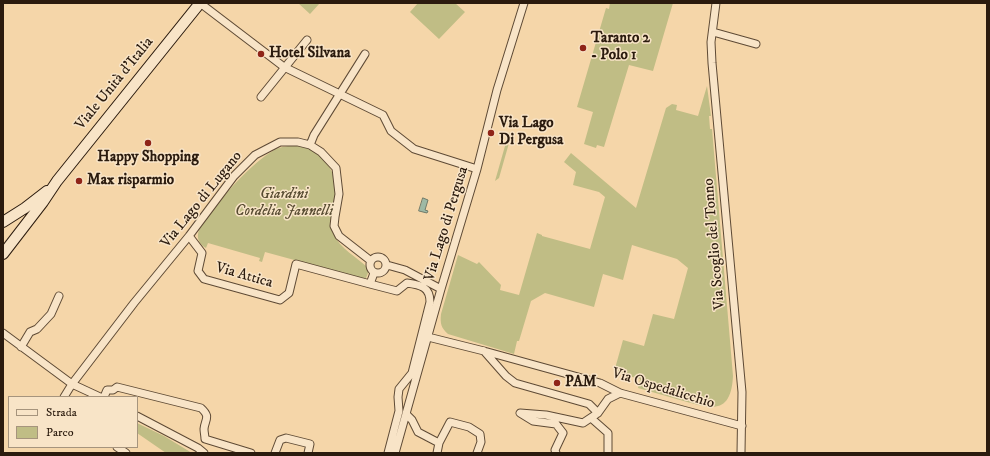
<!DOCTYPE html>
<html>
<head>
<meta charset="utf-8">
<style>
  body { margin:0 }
  #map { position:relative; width:990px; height:456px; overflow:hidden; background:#f5d6a9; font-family:"IM FELL DW Pica",serif }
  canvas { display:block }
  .frame { position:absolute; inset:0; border:4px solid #2b1b0e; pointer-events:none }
  .legend { position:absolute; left:8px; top:396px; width:130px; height:52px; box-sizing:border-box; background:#f8e4c7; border:1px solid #a6947d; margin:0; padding:5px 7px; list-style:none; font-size:12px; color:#2b1b0e }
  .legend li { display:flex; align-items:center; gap:8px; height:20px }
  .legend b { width:20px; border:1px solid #a6947d }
</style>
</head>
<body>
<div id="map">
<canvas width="990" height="456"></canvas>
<div class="frame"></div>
<ul class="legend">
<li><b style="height:5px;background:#f8e4c7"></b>Strada</li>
<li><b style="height:11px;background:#c0bd85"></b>Parco</li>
</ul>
</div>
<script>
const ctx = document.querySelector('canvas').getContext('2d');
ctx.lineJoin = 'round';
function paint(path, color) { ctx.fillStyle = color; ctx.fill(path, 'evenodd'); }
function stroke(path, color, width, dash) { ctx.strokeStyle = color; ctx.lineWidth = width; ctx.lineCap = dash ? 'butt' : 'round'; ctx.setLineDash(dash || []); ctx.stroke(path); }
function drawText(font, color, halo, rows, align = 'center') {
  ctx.font = font + ' "IM FELL DW Pica",serif'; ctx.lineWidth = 3; ctx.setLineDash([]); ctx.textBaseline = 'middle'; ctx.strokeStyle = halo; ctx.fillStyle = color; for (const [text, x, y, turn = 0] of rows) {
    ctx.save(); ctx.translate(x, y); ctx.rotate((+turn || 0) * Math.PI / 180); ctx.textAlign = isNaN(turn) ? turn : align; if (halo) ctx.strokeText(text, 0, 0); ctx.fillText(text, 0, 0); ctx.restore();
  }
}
paint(new Path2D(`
  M298 3H320L310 14Z
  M418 3H455L465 12 439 39 410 12Z
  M610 3H673L653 71 629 65 604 147 597 145 596 148 584 144 593 112 577 107 606 8 609 9Z
  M707 86 711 116H709L710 129H712L733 376C731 417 709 408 680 400 666 396 652 392 638 388L640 379 614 372 623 340 644 346 653 314 674 319 688 268 677 259 632 245 623 280 603 274 594 307 545 293 531 301 519 341H517L514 354 448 334C441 328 440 323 441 314L458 255 477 264 479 262 501 285 500 290 519 295 537 233 542 235V236L590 249 605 197 599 192 573 185 576 172 564 162 571 153 636 208 666 108 672 104 677 105 676 110 698 116Z
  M509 132 511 136 499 178 495 181Z
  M288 146C294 146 302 145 307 147 324 154 336 172 336 191 336 206 327 218 333 233 340 249 357 257 368 268V273L366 278 364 279 265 252 262 262 259 261 260 258 208 243 206 248C199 244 196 238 199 230 213 206 247 167 271 152 276 148 282 147 288 146Z
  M137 423 164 436 192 453H166L137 433Z`), '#c0bd85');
const water = new Path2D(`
  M423 198 428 200 425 210 428 211 427 213 419 211Z`);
paint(water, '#9db9a5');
stroke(water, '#6f7a69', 1);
const street = new Path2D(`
  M200 3 284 67 383 115 391 131 414 149 477 169
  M716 3 711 42 712 63 742 392 741 453
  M713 32 756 44
  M261 97 307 40
  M310 145 314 135 365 54
  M189 236 202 253 198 271 204 279 280 300 289 293 296 264 370 284 374 273
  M370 265a8 8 0 1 1 16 0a8 8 0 1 1-16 0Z
  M387 265 405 270 441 289
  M370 284 397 291 407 283C421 285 430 287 430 302L412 373 399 389 398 397 399 411 388 453
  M3 333 72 384 100 397
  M428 337 484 351 600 383 620 393 742 426
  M21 347 30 332 37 329 51 314 59 296
  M484 351 506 376 515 383 589 404 598 413
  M64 397 72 384 134 303 189 236 234 176 255 155 280 142H298L310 145 321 152 336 168 339 194 335 217 334 226 339 236 371 261
  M104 397 107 390H113L117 387 201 408C211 417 205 419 204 429 204 432 205 436 205 439L251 453
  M406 414 412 420 418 432 439 443
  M137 416 198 448 204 453
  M591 418 608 433V453
  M117 447 126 453
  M275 453 280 440 286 438 310 444 308 453
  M395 453 441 289 477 169 497 90 524 3
  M437 453 439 443 450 422 469 427 480 434 481 442 477 453
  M556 453 555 450 563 433 556 424 533 421 520 413 546 415 583 423 598 413 608 399 620 393`);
const secondary = new Path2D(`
  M3 222 25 208 47 191
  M3 254 43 202 57 181 200 3`);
stroke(street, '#5e4a35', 9);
stroke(secondary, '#2b1b0e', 12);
stroke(street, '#f8e4c7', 7);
stroke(secondary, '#f8e4c7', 10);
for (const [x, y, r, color] of [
  [583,48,4,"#8f2418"],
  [261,54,4,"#8f2418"],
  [491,133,4,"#8f2418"],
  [148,143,4,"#8f2418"],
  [79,181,4,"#8f2418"],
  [557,383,4,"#8f2418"]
]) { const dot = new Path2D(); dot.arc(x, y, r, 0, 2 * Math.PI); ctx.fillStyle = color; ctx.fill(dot); stroke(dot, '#f8e4c7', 1.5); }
drawText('bold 15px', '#2b1b0e', '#f8e4c7', [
  ["Taranto 2",591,39],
  ["- Polo 1",591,56],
  ["Hotel Silvana",269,54],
  ["Via Lago",499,124],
  ["Di Pergusa",499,141],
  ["Happy Shopping",148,158,"center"],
  ["Max risparmio",87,181],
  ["PAM",565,383]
], 'left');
drawText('15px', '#2b1b0e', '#f8e4c7', [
  ["Viale Unità d'Italia",115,84,-51],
  ["Via Lago di Lugano",202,200,-51],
  ["Via Lago di Pergusa",447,224,-73],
  ["Via Scoglio del Tonno",715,244,-95],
  ["Via Attica",244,276,16],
  ["Via Ospedalicchio",663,389,17]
]);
drawText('italic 15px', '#584c32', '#f8e4c7', [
  ["Giardini",284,195],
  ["Cordelia Jannelli",284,212]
]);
</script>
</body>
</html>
